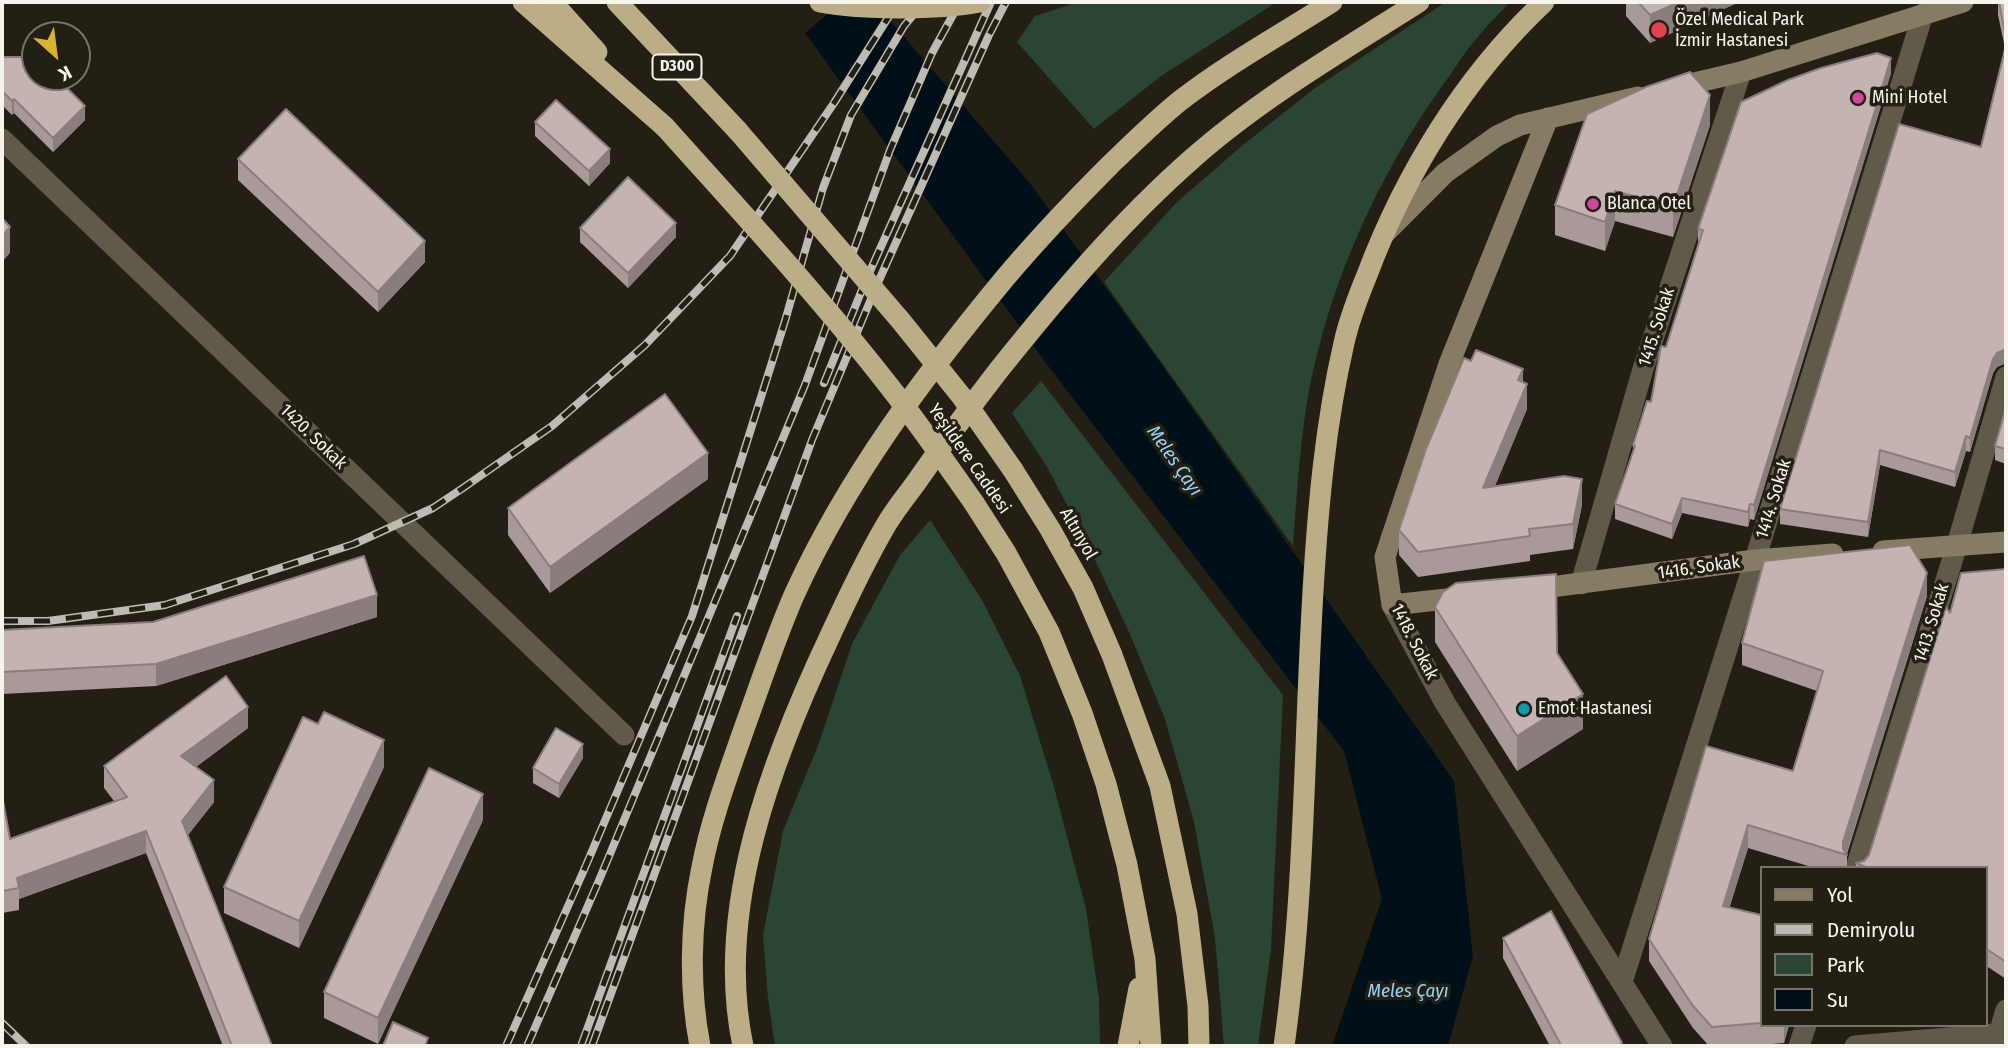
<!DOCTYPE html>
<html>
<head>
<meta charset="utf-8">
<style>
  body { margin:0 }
  #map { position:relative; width:2008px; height:1048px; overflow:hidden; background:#241f14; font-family:"Fira Sans Condensed",sans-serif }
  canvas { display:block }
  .frame { position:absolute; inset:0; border:4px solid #f7f4ec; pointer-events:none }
  .legend { position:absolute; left:1760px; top:866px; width:228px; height:161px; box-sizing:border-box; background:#241f14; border:2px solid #78746a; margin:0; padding:9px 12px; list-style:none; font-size:21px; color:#f7f4ec }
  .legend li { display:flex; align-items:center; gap:14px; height:35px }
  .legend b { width:35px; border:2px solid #78746a }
  .north { position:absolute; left:21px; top:21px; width:70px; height:70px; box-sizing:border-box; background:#241f14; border:2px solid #78746a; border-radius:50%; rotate:152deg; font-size:19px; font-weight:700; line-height:28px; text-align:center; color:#f7f4ec }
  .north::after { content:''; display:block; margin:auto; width:24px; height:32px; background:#d9b334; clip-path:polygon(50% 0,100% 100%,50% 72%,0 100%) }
</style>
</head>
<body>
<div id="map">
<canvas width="2008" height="1048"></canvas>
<div class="frame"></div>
<ul class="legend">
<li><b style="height:9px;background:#867c64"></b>Yol</li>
<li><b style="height:9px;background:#bebbb2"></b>Demiryolu</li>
<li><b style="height:19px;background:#2a4531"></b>Park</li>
<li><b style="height:19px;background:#000f18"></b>Su</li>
</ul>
<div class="north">K</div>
</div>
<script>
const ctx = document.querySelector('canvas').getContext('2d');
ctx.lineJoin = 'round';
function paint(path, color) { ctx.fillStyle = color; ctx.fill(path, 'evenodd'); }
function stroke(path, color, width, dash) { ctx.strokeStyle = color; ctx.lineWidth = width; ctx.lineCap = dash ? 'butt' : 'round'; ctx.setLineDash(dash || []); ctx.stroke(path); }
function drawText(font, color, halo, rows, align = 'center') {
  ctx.font = font + ' "Fira Sans Condensed",sans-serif'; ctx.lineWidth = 7; ctx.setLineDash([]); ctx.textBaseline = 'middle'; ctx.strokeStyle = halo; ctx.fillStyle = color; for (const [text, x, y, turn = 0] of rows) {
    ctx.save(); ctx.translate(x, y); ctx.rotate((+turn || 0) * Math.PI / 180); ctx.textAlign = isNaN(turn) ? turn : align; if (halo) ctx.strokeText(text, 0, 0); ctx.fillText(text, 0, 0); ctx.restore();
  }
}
paint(new Path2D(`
  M1078 2H1277L1161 76 1094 129 1017 42 1035 16Z
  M1446 2H1510C1500 13 1488 24 1478 37 1467 49 1459 62 1450 75 1389 158 1343 252 1318 351 1301 414 1298 481 1293 546L1104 282 1177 202 1243 145 1315 88Z
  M1041 381 1283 695 1271 949 1258 1046H1224L1215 938 1194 822 1165 719 1129 632 1085 539 1047 467 1012 413Z
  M930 520 982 600 1020 676 1054 787 1086 909 1099 999 1100 1046H775L768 998 763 935 783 831 819 743 852 644 900 555Z`), '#2a4531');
paint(new Path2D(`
  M842 2H874L1029 182 1162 365 1454 781 1473 956 1448 1046H1332L1382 899 1344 751 1049 367 805 33Z`), '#000f18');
stroke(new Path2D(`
  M2 139 624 735
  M1581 584 1643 369 1741 72
  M1392 605 1445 703 1662 1046
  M1856 868 1957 545 2006 377
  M1622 982 1755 560 1923 14
  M1996 1044 2006 1010
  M1799 1046 1806 1025
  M1855 1046 2006 1033`), '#605a4b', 21);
stroke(new Path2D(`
  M1673 88 1741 72 1963 2
  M1384 234 1445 173 1497 136 1520 125 1638 97
  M1883 551 2006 542
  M1528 590 1755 560 1833 554
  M1465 597 1392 605 1385 557 1449 364 1548 118`), '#867c64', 21);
stroke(new Path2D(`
  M523 2 665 127
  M552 2 597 52
  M617 2 738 131
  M1013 470 1050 529 1083 588 1112 655 1160 786 1187 914 1198 1006 1199 1046
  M974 503 1006 553 1049 632 1082 713 1106 784 1127 865 1145 959 1151 1046
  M700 1046C689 989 690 924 702 867 711 819 729 772 745 726 761 682 776 636 795 593 848 477 924 376 1005 278 1038 239 1073 202 1110 165 1133 143 1156 120 1181 100 1229 63 1282 34 1332 2
  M743 1046C714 909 772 759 830 636 847 599 865 561 886 525 896 508 909 493 920 477 945 441 971 406 998 371 1058 296 1120 222 1193 158 1261 98 1342 51 1419 2
  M1128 1046 1139 988
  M1284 1046C1305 896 1304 743 1313 591 1318 508 1325 425 1344 343 1349 320 1358 297 1367 275 1405 174 1465 76 1544 2`), '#bcad87', 21);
const rail = new Path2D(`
  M824 383 866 280 991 2
  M2 621H48L165 605 354 544 433 508 463 488 552 426 598 386 645 345 730 256 834 103 898 2
  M2 1023 26 1046
  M506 1046 584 870 692 616 785 321 823 188 851 115 904 26 924 2
  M527 1046 600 878 805 385 890 150 932 53 960 2
  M581 1046 737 616
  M592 1046 812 440 876 287 989 35 1006 2`);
stroke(rail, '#bebbb2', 8);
stroke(rail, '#241f14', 5, [16]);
stroke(new Path2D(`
  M820 2C863 10 937 10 980 2
  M665 127C741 212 819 296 889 386 919 424 946 463 974 503
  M738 131 901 321 962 397 1013 470`), '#bcad87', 21);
paint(new Path2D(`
  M1626 2H1739L1650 43 1626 16Z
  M1998 2H2006V364H2004L1997 367 1993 373 1970 452 1966 451 1955 487 1880 465 1868 537 1780 524V509L1981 147 2005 48 1998 15Z
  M2 57 85 120 53 152 14 113 12 115 2 105Z
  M1891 73 1754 520 1750 519 1748 527 1682 513 1672 539 1615 519V504L1633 450V445L1651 402 1666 347 1698 244V229Z
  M535 122 610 163 589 186 535 136Z
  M1710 125 1673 237 1615 221 1605 251 1555 235V205Z
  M238 159 425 262 378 312 238 180Z
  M580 228 676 237 628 288 580 242Z
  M1471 361 1523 382 1527 409 1495 486 1582 505 1573 549 1530 555V561L1418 577 1399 555V530Z
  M2006 408V464L1995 460V446Z
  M708 479 550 593 508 535V508Z
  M2006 569V979L1985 965V868H1856V863L1864 861 1869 855 1950 613Z
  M1927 596 1847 854V868H1815L1748 848 1729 908 1761 915V1025H1789L1784 1043 1748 1046H1709L1693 1028 1649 961V939L1793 771 1817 691 1742 665V643Z
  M1435 607 1557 653 1583 729 1517 771 1435 642Z
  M377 617 156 686 2 694V630L153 622Z
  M248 728 196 767 214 802 187 836 272 1046H223L146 853 19 899V910L2 913V795L10 839 114 801 104 788V766Z
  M583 758 559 798 533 783V768Z
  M384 767 299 948 224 913V887Z
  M483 820 378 1044 324 1018V992Z
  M1503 938 1622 1046H1550L1503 958Z`), '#a99a99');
paint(new Path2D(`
  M1679 2H1739L1650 43V15Z
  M1891 58V73L1754 520V505Z
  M1710 95V125L1673 237V207Z
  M14 99V113L12 115V101Z
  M85 106V120L53 152V138Z
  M610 149V163L589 186V171Z
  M1615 191V221L1605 251V222Z
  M676 223V237L628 288V273Z
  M10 227V253L2 262V236Z
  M425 241V262L378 312V292Z
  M2004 350V364L1997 367 1993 373 1970 452V438L1993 359 1997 353Z
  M1523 369V393L1527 384V409L1483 514V488L1518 380Z
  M1966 436V451L1955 487V472Z
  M1880 450V465L1868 537V522Z
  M708 453V479L550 593V567Z
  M1582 479V505L1573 549V524Z
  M1682 498V513L1672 539V524Z
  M1750 504V519L1748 527V512Z
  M1927 573V596L1846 855 1843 854V842Z
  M377 595V617L156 686V664Z
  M1583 694V729L1517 771V736Z
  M248 707V728L181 778V756Z
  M384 740V767L299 948V921Z
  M583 744V758L559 798V784Z
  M214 780V802L182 843V821Z
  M483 794V820L378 1044V1018Z
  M1748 825V848L1723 929V906Z
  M146 831V853L19 899V888L17 878Z
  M1784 1025H1789L1784 1043Z`), '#8a7d7d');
const building = new Path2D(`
  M1638 2H1679L1650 15Z
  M1999 2H2006V38Z
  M2006 45V350H2004L1997 353 1993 359 1970 438 1966 436 1955 472 1880 450 1868 522 1780 509 1899 124 1981 147Z
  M1877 53 1891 58 1754 505 1750 504 1748 512 1682 498 1672 524 1615 504 1635 446 1633 445 1647 401 1651 402 1661 346 1666 347 1703 230 1698 229 1741 102 1788 80 1821 68Z
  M2 57H35V77H56L85 106 53 138 14 99 12 101 2 91Z
  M1690 72 1710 95 1673 207 1615 191 1605 222 1555 205 1587 114 1646 87Z
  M556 100 610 149 589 171 535 122Z
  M286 109 425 241 378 292 238 159Z
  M628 177 676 223 628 273 580 228Z
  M2 218 10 227 2 236Z
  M1476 350 1523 369 1518 380 1527 384 1483 488 1564 476 1582 479 1573 524 1529 529 1530 536 1418 552 1399 530 1426 449 1464 358 1471 361Z
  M665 394 708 453 550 567 508 508Z
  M2006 408V449L1995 446Z
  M1910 545 1927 573 1843 842V849L1847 855 1748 825 1723 906 1761 915V1023L1712 1027 1693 1006 1649 939 1706 746 1793 771 1823 671 1742 643 1764 561Z
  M364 556 377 595 156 664 2 672V630L153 622Z
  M2006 569V962L1985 948V868H1868L1856 863 1864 861 1869 855 1946 607 1950 613 1961 573Z
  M1556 574 1557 653 1583 694 1517 736 1435 607 1443 592 1456 583Z
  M226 676 248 707 181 756 214 780 182 821 272 1046H232L146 831 17 878 19 888 2 891V795L10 839 127 797 104 766Z
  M324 712 384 740 299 921 224 887 303 717 318 724Z
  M556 728 583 744 559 784 533 768Z
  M429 768 483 794 378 1018 324 992Z
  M1551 911 1622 1043 1617 1046H1559L1561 1045 1503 938Z
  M393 1022 428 1038 425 1046H383Z`);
paint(building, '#c5b3b2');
stroke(building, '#8a7d7d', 2);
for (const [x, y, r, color] of [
  [1659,30,9,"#e0444e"],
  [1858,98,7,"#d1479c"],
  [1593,204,7,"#d1479c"],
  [1524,709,7,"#0f9aa8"]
]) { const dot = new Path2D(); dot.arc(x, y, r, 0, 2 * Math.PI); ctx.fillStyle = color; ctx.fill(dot); stroke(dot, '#241f14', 2.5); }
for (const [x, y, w] of [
  [677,67,49]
]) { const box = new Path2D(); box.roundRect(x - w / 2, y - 12.5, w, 25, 5); ctx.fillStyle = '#241f14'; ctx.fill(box); stroke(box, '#f7f4ec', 2); }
drawText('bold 16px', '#f7f4ec', null, [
  ["D300",677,67]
]);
drawText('18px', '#f7f4ec', '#241f14', [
  ["Özel Medical Park",1675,20],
  ["İzmir Hastanesi",1675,41],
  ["Mini Hotel",1872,98],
  ["Blanca Otel",1607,204],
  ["Emot Hastanesi",1538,709]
], 'left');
drawText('18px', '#f7f4ec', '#241f14', [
  ["1415. Sokak",1657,327,-72],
  ["1420. Sokak",313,437,44],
  ["Yeşildere Caddesi",969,459,55],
  ["1414. Sokak",1774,499,-73],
  ["Altınyol",1078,534,60],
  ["1416. Sokak",1699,568,-8],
  ["1413. Sokak",1932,623,-73],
  ["1418. Sokak",1414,642,63]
]);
drawText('italic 19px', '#93d6fa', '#241f14', [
  ["Meles Çayı",1174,461,55],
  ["Meles Çayı",1408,992]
]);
</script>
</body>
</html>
